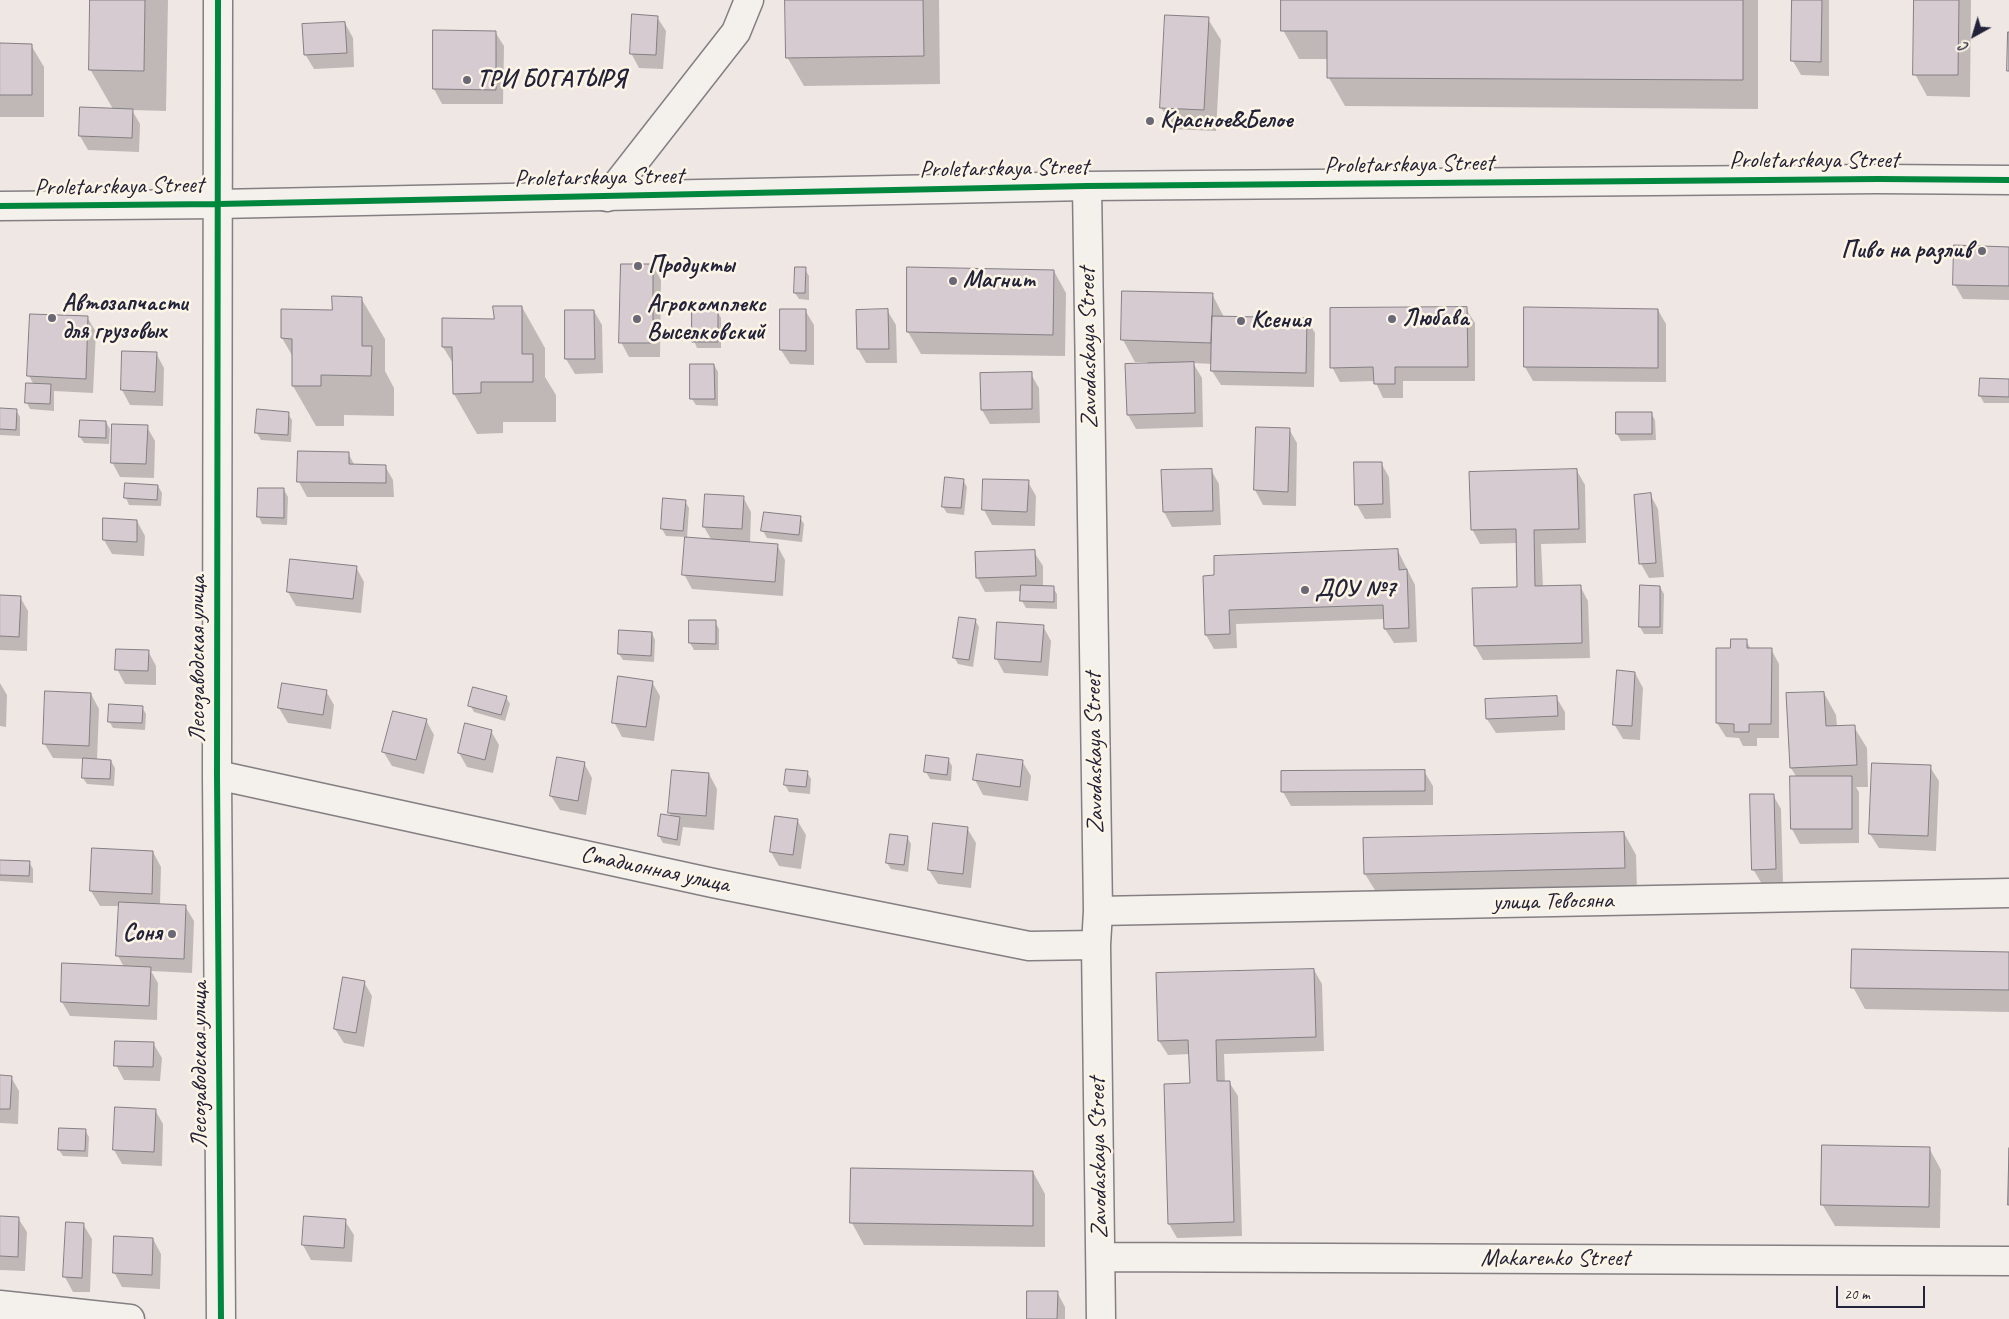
<!DOCTYPE html>
<html>
<head>
<meta charset="utf-8">
<style>
  body { margin:0 }
  #map { position:relative; width:2009px; height:1319px; overflow:hidden; background:#efe7e4; font-family:Caveat,sans-serif }
  canvas { display:block }
  .north { position:absolute; left:1949px; top:10px; width:50px; height:50px; -webkit-text-stroke:4px #fcf5e5; paint-order:stroke; rotate:219deg; font-size:14px; font-weight:700; line-height:20px; text-align:center; color:#22223b }
  .north::after { content:''; display:block; margin:auto; width:18px; height:22px; background:#22223b; clip-path:polygon(50% 0,100% 100%,50% 72%,0 100%) }
  .scale { position:absolute; left:1836px; top:1286px; width:89px; height:22px; box-sizing:border-box; border:2px solid #22223b; border-top:0; padding-left:6px; font-size:15px; line-height:18px; white-space:nowrap; color:#22223b; -webkit-text-stroke:4px #fcf5e5; paint-order:stroke }
</style>
</head>
<body>
<div id="map">
<canvas width="2009" height="1319"></canvas>
<div class="north">С</div>
<div class="scale">20 m</div>
</div>
<script>
const ctx = document.querySelector('canvas').getContext('2d');
ctx.lineJoin = 'round';
function paint(path, color) { ctx.fillStyle = color; ctx.fill(path, 'evenodd'); }
function stroke(path, color, width, dash) { ctx.strokeStyle = color; ctx.lineWidth = width; ctx.lineCap = dash ? 'butt' : 'round'; ctx.setLineDash(dash || []); ctx.stroke(path); }
function drawText(font, color, halo, rows, align = 'center') {
  ctx.font = font + ' Caveat,sans-serif'; ctx.lineWidth = 5; ctx.setLineDash([]); ctx.textBaseline = 'middle'; ctx.strokeStyle = halo; ctx.fillStyle = color; for (const [text, x, y, turn = 0] of rows) {
    ctx.save(); ctx.translate(x, y); ctx.rotate((+turn || 0) * Math.PI / 180); ctx.textAlign = isNaN(turn) ? turn : align; if (halo) ctx.strokeText(text, 0, 0); ctx.fillText(text, 0, 0); ctx.restore();
  }
}
paint(new Path2D(`
  M91 0H168L166 111 132 110 140 124 139 152 88 150 80 136 113 109 90 69Z
  M787 0H939L940 84 804 86 787 57Z
  M1283 0H1758V109L1345 106 1329 78V59H1299L1283 30Z
  M1793 0H1829V76L1801 75 1793 61Z
  M1915 0H1971L1970 97 1927 96 1915 74Z
  M657 17 666 31 663 69 639 68 631 53Z
  M1208 19 1221 40 1216 131 1173 129 1161 107Z
  M345 23 353 38 354 67 314 69 305 54Z
  M434 31 495 32 504 46 503 104H442L434 89Z
  M0 45H31L44 67V117H0Z
  M2009 248V300L1963 299 1955 285Z
  M653 266 661 280 660 357H629L621 342Z
  M805 269 809 276V300L799 299 795 293Z
  M909 269 1054 271 1066 293 1065 356 921 354 908 332Z
  M1123 293 1212 294 1224 317 1307 319 1315 333 1314 387 1221 385 1212 371 1213 364 1193 363 1202 378 1203 427 1136 429 1128 415 1148 362H1135L1123 340Z
  M361 298 385 339V371L394 388V416L344 415V426H316L293 386V357L282 338V310L333 311Z
  M522 307 545 348V377L556 395V422H503V433L477 434 454 394V365L443 347Z
  M1466 309 1475 323V381H1403V398H1383L1375 381 1340 382 1332 367Z
  M805 310 814 325V365L790 364 781 350Z
  M887 310 896 325 897 363H866L858 349Z
  M1658 310 1666 324V382L1533 381 1525 367Z
  M566 311H594L602 325 603 373 575 374 566 359Z
  M717 311 721 318V348H697L694 341Z
  M87 317 96 332 93 393 54 391V411L30 409 27 403 34 385 29 376Z
  M123 352 156 353 164 368 163 406 130 405 122 390Z
  M714 365 718 372V406L696 405 692 399Z
  M1031 374 1039 388 1040 423 990 424 982 410Z
  M2009 380V403H1984L1980 396Z
  M0 410H16L20 417V436L0 435Z
  M1617 413H1651L1655 420 1656 440 1621 441 1617 434Z
  M288 414 292 420 291 442 261 440 257 433Z
  M106 422 110 429 109 444 84 443 80 437Z
  M147 427 155 441 154 478 120 477 112 462Z
  M1257 428 1289 429 1297 443 1296 506 1263 505 1255 490Z
  M299 453H348L355 466H385L393 480 394 497H307L299 482Z
  M1381 463 1389 477 1391 518 1365 519 1357 505Z
  M1211 470 1219 484 1221 525 1172 527 1164 512 1163 471Z
  M1577 471 1585 485 1586 543 1541 544 1543 587 1580 586 1588 601 1590 658 1483 660 1475 646 1474 590 1519 589 1517 543 1480 544 1472 529Z
  M963 480 967 487 964 515 947 513 943 507Z
  M985 480 1028 482 1036 496 1035 526 992 525 984 510Z
  M158 486 162 493 161 506 129 505 126 498Z
  M259 489 284 490 288 497 287 525 262 524 259 517Z
  M1650 494 1658 509 1664 577 1649 578 1641 564Z
  M743 497 751 512 750 543 777 545 785 560 783 596 692 589 684 574 686 537 666 536 662 529 685 501 689 508 687 539 712 541 704 527Z
  M800 518 804 524 802 542 767 538 763 531Z
  M137 521 145 536 144 556 112 554 104 540Z
  M1398 551 1415 585 1417 642 1394 643 1385 629V619L1236 624 1237 648 1214 649 1206 635 1216 576Z
  M1034 552 1043 566V587L1053 588 1057 594V609L1026 608 1022 601V591L985 592 977 577Z
  M356 567 364 582 361 613 296 606 288 592Z
  M1660 587 1664 594 1663 634H1644L1640 627Z
  M0 596 20 597 28 611 27 651 0 650Z
  M975 620 979 627 973 667 958 664 954 657Z
  M691 621 715 622 719 629V650H694L690 643Z
  M1043 626 1051 641 1048 676 1004 673 996 658Z
  M652 633 655 640 654 662 623 660 619 654Z
  M1746 641 1751 649H1771L1779 664V738H1757V746H1743L1739 738 1726 737 1717 723 1732 649Z
  M148 651 156 666V685L125 684 117 669Z
  M1635 673 1643 688 1640 740 1623 739 1614 724Z
  M652 682 660 696 654 741 622 737 614 722Z
  M0 683 7 695 6 727 0 726Z
  M326 691 334 705 331 729 288 723 279 708Z
  M1824 693 1836 715 1837 727H1854L1867 748 1868 787H1856L1859 792V843L1800 844 1792 829V778H1797L1791 768Z
  M91 694 99 709 97 760 111 761 115 768 114 786 87 784 83 778 84 759 53 758 44 743Z
  M506 697 510 704 505 721 474 712 470 705Z
  M1556 697 1565 712V730L1496 733 1487 719Z
  M142 707 146 714 145 730 113 728 109 721Z
  M426 720 434 735 424 774 392 766 383 751Z
  M491 731 499 745 493 773 467 767 459 753Z
  M948 759 952 766 951 781 930 779 926 772Z
  M1022 761 1031 776 1028 801 983 795 975 780Z
  M584 763 592 778 586 815 560 810 551 796Z
  M1930 767 1939 781 1936 851 1879 848 1870 834Z
  M1424 771 1433 786V805L1291 806 1283 792Z
  M807 772 811 779 810 794 789 792 785 785Z
  M709 774 717 789 714 830 683 827 680 846 663 843 659 836 662 816 672 817 669 812Z
  M1773 795 1781 809 1783 883 1762 884 1753 869Z
  M797 820 806 835 801 869 779 866 771 852Z
  M967 828 976 843 971 888 938 884 929 870Z
  M1624 833 1636 855 1637 890 1378 895 1365 874Z
  M907 837 911 844 908 872 891 869 887 863Z
  M93 850 153 852 161 867 160 905 185 906 194 921 192 973 151 971 158 983 157 1020 70 1016 62 1002 124 967 118 956 120 906H100L91 891Z
  M0 861 29 862 33 869V883L0 881Z
  M2009 953V1012L1865 1009 1853 987Z
  M1314 970 1322 984 1324 1051 1224 1054 1225 1082H1229L1238 1096 1242 1236 1177 1238 1169 1224 1191 1084 1190 1054 1168 1055 1159 1041Z
  M364 982 372 996 364 1047 344 1043 335 1029Z
  M153 1043 162 1058 160 1081 124 1080 116 1065Z
  M0 1076 11 1077 19 1091 18 1124 0 1123Z
  M155 1110 163 1124 162 1166 122 1164 114 1150Z
  M85 1130 89 1137 88 1157 63 1156 59 1150Z
  M1929 1148 1941 1170 1940 1228 1835 1226 1822 1204Z
  M852 1170 1033 1172 1045 1194V1247L864 1245 852 1223Z
  M0 1217 18 1218 27 1232 25 1271 0 1270Z
  M345 1221 354 1235 352 1262 311 1260 303 1245Z
  M83 1224 92 1239 90 1292H73L65 1277Z
  M153 1239 161 1254 160 1289 122 1287 114 1272Z
  M1057 1292 1065 1307V1319H1028Z`), '#0003');
const building = new Path2D(`
  M90 0H145L144 71 89 70Z
  M785 0H923L924 56 786 58Z
  M1281 0H1743V80L1327 78V31H1281Z
  M1792 0H1822L1821 62 1791 61Z
  M1914 0H1959L1958 75H1913Z
  M632 14 658 16 656 55 630 54Z
  M1165 15 1209 17 1204 110 1160 108Z
  M345 22 347 53 304 55 302 24Z
  M433 30 496 31V90L433 89Z
  M2008 32H2009V71H2007Z
  M0 43 32 44V95H0Z
  M80 107 133 109 132 138 79 136Z
  M1954 245 2009 247V286L1953 285Z
  M621 264H653V343H619Z
  M795 267H806L805 293H794Z
  M907 267 1054 270 1053 335 907 332Z
  M1122 291 1213 293 1211 343 1121 340Z
  M332 296 362 297V346H372L371 376 321 375V386H292V339L281 338V309L332 310Z
  M493 306H522V354H533V382H481V393L453 394 452 347H442V318L494 319Z
  M1467 307 1468 367H1395V384H1374L1373 367 1330 368V308Z
  M1524 307 1658 309V368L1524 367Z
  M780 309H806V351L780 350Z
  M888 309 889 349H857L856 310Z
  M565 310H594L595 359H565Z
  M692 310H718V342H692Z
  M30 314 88 316 86 379 27 376Z
  M1212 316 1307 318 1306 373 1211 371Z
  M122 351 157 352 155 392 121 390Z
  M1194 362 1195 413 1127 415 1125 364Z
  M690 364H714L715 399H690Z
  M1032 372V409L981 410 980 373Z
  M1980 378 2009 379V397L1979 396Z
  M26 383 51 384 50 404 25 403Z
  M0 408 17 409 16 430 0 429Z
  M257 409 289 412 288 435 255 433Z
  M1616 412H1652V434H1616Z
  M80 420 106 421V438L79 437Z
  M112 424 148 425 146 464 111 463Z
  M1256 427 1290 428 1288 492 1254 490Z
  M298 451 349 452V464L386 465V483L297 482Z
  M1354 462H1382L1383 504 1355 505Z
  M1212 469 1213 511 1163 512 1161 470Z
  M1577 469 1579 529 1534 530 1535 586 1581 585 1582 643 1474 646 1472 588 1517 587 1516 529 1471 530 1469 472Z
  M945 477 964 479 961 508 942 507Z
  M983 479 1029 480 1027 512 982 510Z
  M125 483 158 485 157 500 124 498Z
  M258 488H284V518L257 517Z
  M1651 493 1656 563 1639 564 1634 495Z
  M705 494 744 496 742 529 703 527Z
  M663 498 686 500 683 531 661 529Z
  M764 512 801 516 799 535 761 531Z
  M103 518 137 520V542L103 540Z
  M685 537 778 544 775 582 682 575Z
  M1398 549 1399 570 1407 569 1409 628 1384 629 1383 605 1229 610 1230 634 1205 635 1203 576 1214 575V556Z
  M1035 550 1036 576 976 578 975 552Z
  M290 559 357 566 353 599 287 592Z
  M1021 585 1054 586V602L1020 601Z
  M1640 585 1660 586V627H1639Z
  M0 595 21 596 19 637 0 636Z
  M959 617 976 619 969 660 953 658Z
  M689 620H716V644L689 643Z
  M997 622 1044 625 1041 662 995 659Z
  M619 630 652 632 651 656 618 654Z
  M1731 639H1747V648H1772L1771 724H1749V732H1734V724L1716 723V648H1730Z
  M116 649 149 650 148 671 115 670Z
  M1617 670 1635 672 1632 726 1613 725Z
  M618 676 653 681 646 727 612 723Z
  M282 683 327 690 323 715 278 708Z
  M473 687 507 696 501 715 468 706Z
  M45 691 91 693 89 746 43 744Z
  M1824 692 1826 726 1855 725 1857 765 1790 768 1786 693Z
  M1557 696 1558 716 1486 719 1485 699Z
  M109 704 143 706 142 723 108 722Z
  M393 711 427 719 416 760 382 752Z
  M465 723 492 730 485 760 458 753Z
  M977 754 1023 760 1020 787 973 780Z
  M926 755 949 758 947 775 924 772Z
  M557 757 585 762 578 801 550 796Z
  M83 758 111 760 110 779 82 778Z
  M1872 763 1931 765 1928 836 1869 834Z
  M786 769 808 771 806 787 784 785Z
  M672 770 709 773 706 816 668 813Z
  M1425 770V791L1281 792V771Z
  M1790 776H1852V829H1791Z
  M1750 794H1774L1776 869 1752 870Z
  M661 814 680 817 677 840 658 836Z
  M775 816 798 819 793 855 770 852Z
  M933 823 968 827 963 874 928 870Z
  M1624 832 1625 868 1364 874 1363 838Z
  M890 834 908 836 904 865 886 863Z
  M92 848 153 851 152 894 90 891Z
  M0 860 30 861 29 876 0 875Z
  M119 902 186 905 184 959 116 956Z
  M1852 949 2009 952V990L1851 988Z
  M62 963 151 967 149 1006 61 1002Z
  M1314 969 1316 1037 1216 1040 1217 1081H1230L1234 1222 1168 1224 1164 1084 1190 1083 1188 1040 1158 1041 1156 973Z
  M343 977 365 981 356 1033 334 1029Z
  M115 1041 154 1042 153 1067 114 1066Z
  M0 1075 12 1076 10 1109H0Z
  M115 1107 156 1109 154 1152 113 1150Z
  M59 1128 86 1129 85 1151 58 1150Z
  M1822 1145 1930 1147 1929 1207 1821 1205Z
  M2009 1148V1205H2008Z
  M851 1168 1033 1171V1226L850 1223Z
  M0 1216 19 1217 18 1257 0 1256Z
  M304 1216 346 1219 344 1248 302 1245Z
  M66 1222 84 1223 82 1278 63 1277Z
  M114 1236 153 1238 152 1275 113 1273Z
  M1027 1291H1058L1057 1319H1027Z`);
paint(building, '#d6cbd1');
stroke(building, '#837f83', 1);
const street = new Path2D(`
  M218 0 217 775 221 1319
  M1087 186 1098 911 1096 945 1101 1319
  M607 197 736 32 749 0
  M217 775 713 883 1029 946 1096 945
  M1098 911 2009 893
  M1101 1257 2009 1261
  M0 1305 130 1319`);
const secondary = new Path2D(`
  M0 206 218 204 1087 186 1878 179 2009 180`);
stroke(street, '#837f83', 31);
stroke(secondary, '#837f83', 31);
stroke(street, '#f4f0eb', 28);
stroke(secondary, '#f4f0eb', 28);
stroke(new Path2D(`
  M218 0 217 775 221 1319
  M0 206 218 204 1087 186 1878 179 2009 180`), '#00873e', 6);
for (const [x, y, r, color] of [
  [467,80,5,"#6a6776"],
  [1150,121,5,"#6a6776"],
  [1982,251,5,"#6a6776"],
  [638,266,5,"#6a6776"],
  [953,281,5,"#6a6776"],
  [52,318,5,"#6a6776"],
  [637,319,5,"#6a6776"],
  [1392,319,5,"#6a6776"],
  [1241,321,5,"#6a6776"],
  [1305,590,5,"#6a6776"],
  [172,934,5,"#6a6776"]
]) { const dot = new Path2D(); dot.arc(x, y, r, 0, 2 * Math.PI); ctx.fillStyle = color; ctx.fill(dot); stroke(dot, '#fcf5e5', 2); }
drawText('bold 24px', '#22223b', '#fcf5e5', [
  ["ТРИ БОГАТЫРЯ",477,80],
  ["Красное&Белое",1160,121],
  ["Пиво на разлив",1972,251,"right"],
  ["Продукты",648,266],
  ["Магнит",963,281],
  ["Автозапчасти",62,304],
  ["для грузовых",62,332],
  ["Агрокомплекс",647,305],
  ["Выселковский",647,333],
  ["Любава",1402,319],
  ["Ксения",1251,321],
  ["ДОУ №7",1315,590],
  ["Соня",162,934,"right"]
], 'left');
drawText('24px', '#22223b', '#fcf5e5', [
  ["Proletarskaya Street",1814,161],
  ["Proletarskaya Street",1409,165,-1],
  ["Proletarskaya Street",1004,169,-1],
  ["Proletarskaya Street",599,178,-1],
  ["Proletarskaya Street",119,187,-1],
  ["Zavodaskaya Street",1089,348,-91],
  ["Лесозаводская улица",198,659,-90],
  ["Zavodaskaya Street",1095,753,-91],
  ["Стадионная улица",655,870,12],
  ["улица Тевосяна",1553,902,-1],
  ["Лесозаводская улица",200,1065,-90],
  ["Zavodaskaya Street",1099,1158,-91],
  ["Makarenko Street",1555,1259]
]);
</script>
</body>
</html>
